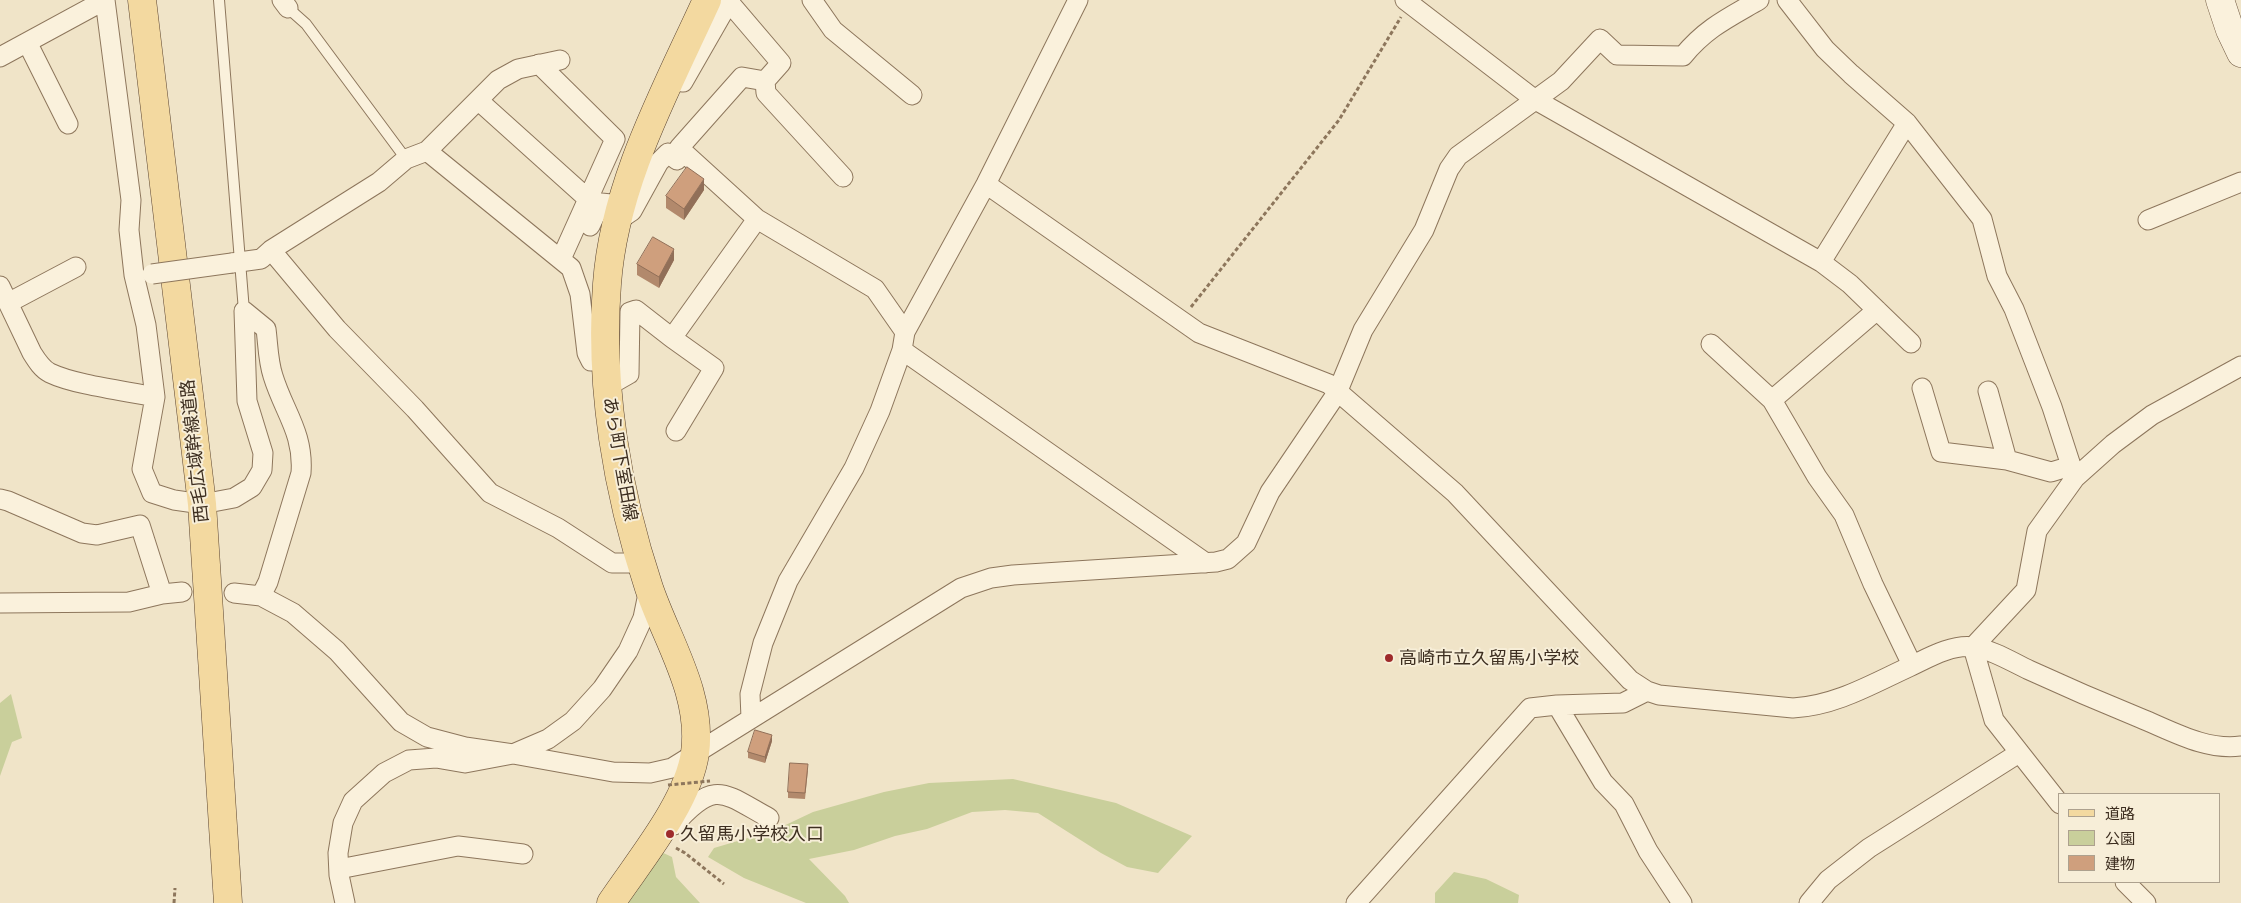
<!DOCTYPE html>
<html>
<head>
<meta charset="utf-8">
<style>
  body { margin:0 }
  #map { position:relative; width:2241px; height:903px; overflow:hidden; background:#f0e4c8; font-family:"Playfair Display","Noto Sans JP",serif }
  canvas { display:block }
  .legend { position:absolute; left:2058px; top:793px; width:162px; height:90px; box-sizing:border-box; background:#f7eed8; border:1px solid #ada18e; margin:0; padding:6px 9px; list-style:none; font-size:15px; color:#3d2e20 }
  .legend li { display:flex; align-items:center; gap:10px; height:25px }
  .legend b { width:25px; border:1px solid #ada18e }
</style>
</head>
<body>
<div id="map">
<canvas width="2241" height="903"></canvas>
<ul class="legend">
<li><b style="height:6px;background:#f3d9a0"></b>道路</li>
<li><b style="height:14px;background:#c9cf9b"></b>公園</li>
<li><b style="height:14px;background:#cf9f7d"></b>建物</li>
</ul>
</div>
<script>
const ctx = document.querySelector('canvas').getContext('2d');
ctx.lineJoin = 'round';
function paint(path, color) { ctx.fillStyle = color; ctx.fill(path, 'evenodd'); }
function stroke(path, color, width, dash) { ctx.strokeStyle = color; ctx.lineWidth = width; ctx.lineCap = dash ? 'butt' : 'round'; ctx.setLineDash(dash || []); ctx.stroke(path); }
function drawText(font, color, halo, rows, align = 'center') {
  ctx.font = font + ' "Playfair Display","Noto Sans JP",serif'; ctx.lineWidth = 4; ctx.setLineDash([]); ctx.textBaseline = 'middle'; ctx.strokeStyle = halo; ctx.fillStyle = color; for (const [text, x, y, turn = 0] of rows) {
    ctx.save(); ctx.translate(x, y); ctx.rotate((+turn || 0) * Math.PI / 180); ctx.textAlign = isNaN(turn) ? turn : align; if (halo) ctx.strokeText(text, 0, 0); ctx.fillText(text, 0, 0); ctx.restore();
  }
}
paint(new Path2D(`
  M11 694 22 738 12 742 0 776V703Z
  M1013 779 1116 803 1192 836 1158 873 1127 867 1101 853 1038 813 1005 810 972 812 927 829 895 836 854 850 809 859 845 896 849 903H806L744 878 708 857 714 848 775 830 813 812 884 792 929 783Z
  M657 850 672 857 676 877 700 903H624Z
  M1454 872 1486 879 1519 895 1518 903H1435V893Z`), '#c9cf9b');
const service = new Path2D(`
  M219 0 244 311
  M288 8 306 24 406 159`);
const minor = new Path2D(`
  M105 0 131 200 129 230 134 275 146 325 155 397 142 469 152 493 174 500 202 504 234 498 252 487 262 470 263 453 247 401 244 311
  M282 0 288 8
  M812 0 833 30 912 95
  M1405 0 1534 99 1821 262 1850 284 1911 343
  M1787 0 1825 49 1851 74 1907 123 1982 219 1997 276 2014 309 2052 407 2075 478
  M729 2 781 63 765 81 742 77 679 148 757 219 875 289 905 332
  M28 44 68 124
  M0 57 105 0
  M539 64 615 139 561 259
  M671 81 683 82 730 0
  M765 81 766 93 843 177
  M479 101 588 199
  M427 151 498 80 518 69 560 60
  M986 184 1199 333 1329 384 1455 493 1630 680 1647 691 1659 695 1793 708C1835 706 1872 684 1909 667 1928 658 1952 644 1973 647 1993 650 2012 662 2029 670 2066 687 2103 703 2140 718 2172 731 2206 751 2241 746
  M2148 220 2241 182
  M617 221 632 211 659 162 668 153 677 160
  M590 226 601 203 621 205
  M271 250 337 329 415 409 490 493 558 528 612 563H642
  M1821 262 1907 123
  M232 263 261 259 271 250 379 182 406 159 427 151 571 268 580 294 587 353 591 361 607 360
  M0 286 32 353C37 361 42 369 50 373 75 385 126 391 155 397
  M8 303 76 267
  M244 311 266 329C268 344 268 361 273 376 284 412 304 433 301 473L268 582 261 596
  M672 338 714 368 676 431
  M1711 344 1772 400 1817 477 1844 515 1873 584 1912 665
  M902 350 1206 563
  M608 386 629 374 630 312 636 310 672 338 757 219
  M1922 388 1941 452 2007 460
  M1988 391 2007 460 2051 472 2071 466
  M1772 400 1877 310
  M0 499 8 501 82 533 97 535 140 525 162 594
  M234 593 261 596 293 613 337 651 401 722 427 737 465 747 513 754 548 739 573 721 602 689 628 651 643 618 649 589
  M0 603 129 602 162 594 182 592
  M1557 705 1603 782 1624 804 1648 851 1682 903
  M751 718 750 694 763 643 788 581 854 468 880 411 902 350 905 332 986 184 1078 0
  M2060 804 1994 720 1973 647 2026 590 2037 531 2075 478 2113 444 2152 415 2241 366
  M670 824 674 825C715 779 722 792 769 818
  M339 869 458 846 523 854
  M2125 882 2146 903
  M345 903 339 875 338 853 343 823 353 801 384 773 409 760 436 758 465 763 513 754 613 772 650 773 672 768 961 588 991 578 1013 575 1216 562 1228 559 1246 543 1270 492 1337 393 1363 330 1424 230 1449 169 1458 156 1561 81 1600 39 1617 55 1683 56C1706 28 1728 18 1759 0
  M1356 903 1530 708 1557 705 1623 703 1647 691
  M1809 903 1828 880 1869 848 2019 753`);
const secondary = new Path2D(`
  M2220 0 2230 30 2241 53`);
const primary = new Path2D(`
  M142 0 202 504 228 903
  M611 903C639 861 688 803 695 753 703 694 667 641 649 588 617 492 599 386 607 284 614 184 666 90 707 0`);
stroke(service, '#8d765c', 12);
stroke(minor, '#8d765c', 21);
stroke(secondary, '#6f573f', 29);
stroke(primary, '#5b4430', 29);
stroke(new Path2D(`
  M1191 307 1339 120 1401 17
  M676 848 685 853 724 884
  M174 903 175 888`), '#8d765c', 3, [4, 2.5]);
stroke(service, '#faf1dc', 10);
stroke(minor, '#faf1dc', 19);
stroke(secondary, '#faf1dc', 28);
stroke(primary, '#f3d9a0', 28);
const minorBridge = new Path2D(`
  M152 274 232 263`);
stroke(minorBridge, '#8d765c', 21, []);
stroke(new Path2D(`
  M668 785 710 781`), '#8d765c', 3, [4, 2.5]);
stroke(minorBridge, '#faf1dc', 19);
paint(new Path2D(`
  M704 190 684 220 666 208V196Z
  M674 260 659 288 637 275V264Z
  M772 741 765 763 748 758V752Z
  M808 770 805 799 788 798V792Z`), '#b2896c');
paint(new Path2D(`
  M704 179V190L684 220V209Z
  M674 249V260L659 288V277Z
  M772 735V741L765 763V757Z`), '#916f58');
const building = new Path2D(`
  M687 167 704 179 684 209 666 196Z
  M653 237 674 249 659 277 637 264Z
  M755 730 772 735 765 757 748 752Z
  M790 763 808 764 805 793 788 792Z`);
paint(building, '#cf9f7d');
stroke(building, '#916f58', 1);
for (const [x, y, r, color] of [
  [1389,658,5,"#9e2a2b"],
  [670,834,5,"#9e2a2b"]
]) { const dot = new Path2D(); dot.arc(x, y, r, 0, 2 * Math.PI); ctx.fillStyle = color; ctx.fill(dot); stroke(dot, '#f7eed8', 2); }
drawText('18px', '#3d2e20', '#f7eed8', [
  ["西毛広域幹線道路",195,451,-96],
  ["あら町下室田線",620,459,80]
]);
drawText('18px', '#3d2e20', '#f7eed8', [
  ["高崎市立久留馬小学校",1399,658],
  ["久留馬小学校入口",680,834]
], 'left');
</script>
</body>
</html>
